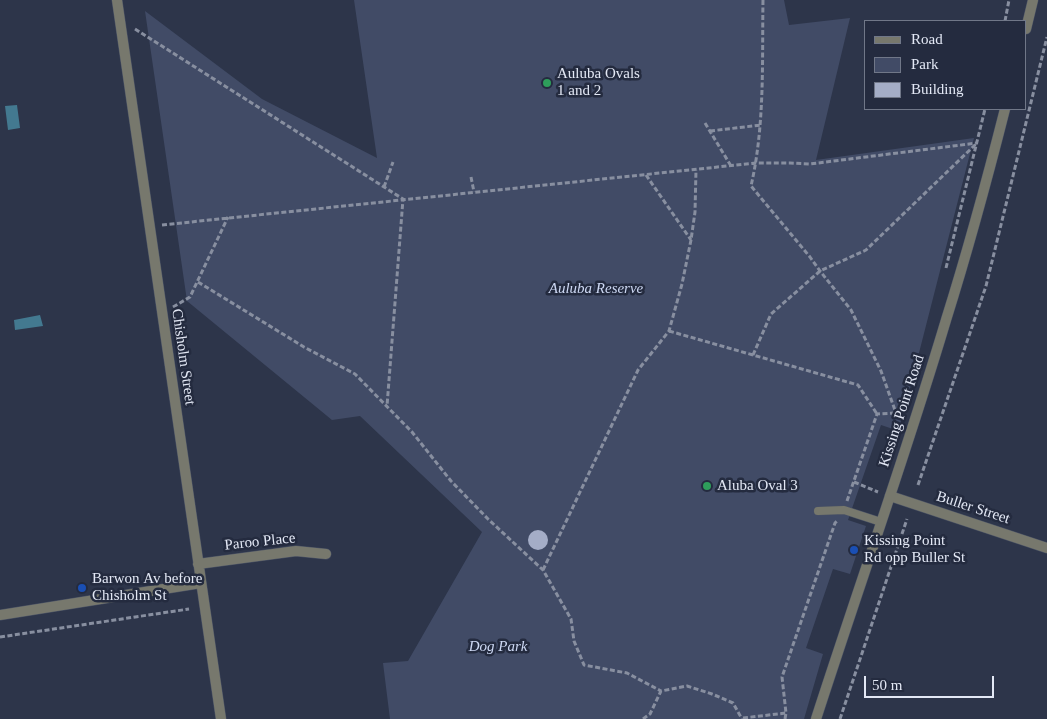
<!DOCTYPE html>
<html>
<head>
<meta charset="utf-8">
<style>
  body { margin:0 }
  #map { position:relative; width:1047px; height:719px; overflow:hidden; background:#2d354a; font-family:"Times New Roman",serif }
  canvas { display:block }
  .legend { position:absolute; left:864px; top:20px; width:162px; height:90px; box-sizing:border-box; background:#242b3f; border:1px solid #707788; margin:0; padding:6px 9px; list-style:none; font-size:15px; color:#e3e8f5 }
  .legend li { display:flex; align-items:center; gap:10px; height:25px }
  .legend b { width:25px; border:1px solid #707788 }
  .scale { position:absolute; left:864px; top:676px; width:130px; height:22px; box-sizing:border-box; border:2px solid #e3e8f5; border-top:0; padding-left:6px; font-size:15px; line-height:18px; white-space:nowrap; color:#e3e8f5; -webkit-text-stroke:4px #242b3f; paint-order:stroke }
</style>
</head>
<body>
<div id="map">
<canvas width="1047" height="719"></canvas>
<ul class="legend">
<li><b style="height:6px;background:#77786d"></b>Road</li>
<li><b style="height:14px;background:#414b66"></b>Park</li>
<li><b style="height:14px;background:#a4adc7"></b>Building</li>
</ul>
<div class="scale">50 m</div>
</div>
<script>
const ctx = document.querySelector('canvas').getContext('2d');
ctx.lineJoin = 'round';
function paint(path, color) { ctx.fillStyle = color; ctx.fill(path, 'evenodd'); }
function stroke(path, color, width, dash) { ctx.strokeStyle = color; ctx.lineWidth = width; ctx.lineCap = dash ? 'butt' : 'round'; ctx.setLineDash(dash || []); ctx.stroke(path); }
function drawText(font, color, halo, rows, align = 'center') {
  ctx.font = font + ' "Times New Roman",serif'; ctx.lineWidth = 5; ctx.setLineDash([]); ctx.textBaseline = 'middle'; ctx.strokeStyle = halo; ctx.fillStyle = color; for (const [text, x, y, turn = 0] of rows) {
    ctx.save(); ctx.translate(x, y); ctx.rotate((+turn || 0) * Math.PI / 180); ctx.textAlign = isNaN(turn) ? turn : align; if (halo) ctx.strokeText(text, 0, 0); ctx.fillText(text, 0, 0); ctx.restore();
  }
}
paint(new Path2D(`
  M354 0H784L789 25 850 18 816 160 974 138 899 431 881 425 848 520 866 526 850 574 833 569 806 648 823 654 804 719H390L383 663 408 661 482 532 360 416 332 420 187 301 145 11 262 99 377 158Z`), '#414b66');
paint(new Path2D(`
  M17 105 20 128 8 130 5 106Z
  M40 315 43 326 15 330 14 320Z`), '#437990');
paint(new Path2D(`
  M528 540a10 10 0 1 1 20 0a10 10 0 1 1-20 0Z`), '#a4adc7');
const service = new Path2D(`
  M818 511 844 510 881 522`);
const minor = new Path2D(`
  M117 0 221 719
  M890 496 1047 548
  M198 564 296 551 326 554
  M0 615 201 583`);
const tertiary = new Path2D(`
  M1026 29 1033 0
  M816 719C859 586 906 454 946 320 968 250 987 180 1005 109`);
stroke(service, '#4a5265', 9);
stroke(minor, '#4a5265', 11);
stroke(tertiary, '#4a5265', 11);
stroke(new Path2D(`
  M763 0C762 62 765 125 751 186L810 257 820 271 851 310 881 371 896 413
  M1005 21 1009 0
  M135 29 403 199 387 406
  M705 123 731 166
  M710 131 761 125
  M646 175 691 240
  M471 177 474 192
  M384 187 393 162
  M162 225 756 163H790L810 164 977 143
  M946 268 985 109
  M198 282 304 347 355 374 412 432 451 481 488 519 543 570 571 619 574 641 584 665 627 673 661 691
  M173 307 190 297 228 217
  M669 331 858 385 877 414
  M753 355 771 314 820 271 866 250 977 143
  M854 482 878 492
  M918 485 986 286 1047 37
  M847 501 877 414 896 413 905 406
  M543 570 638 370 669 331 682 284 691 240 695 212 696 170
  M0 637 189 609
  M743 718 786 713
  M643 719 650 714 661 691 687 686 712 694 733 703 742 719
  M785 719 786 713 782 677 835 523 837 521
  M840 719 907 519`), '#888fa0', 3, [5, 2.5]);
stroke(service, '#77786d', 8);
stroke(minor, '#77786d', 10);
stroke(tertiary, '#77786d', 10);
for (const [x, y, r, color] of [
  [547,83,5,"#2e9e5b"],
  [707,486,5,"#2e9e5b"],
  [854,550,5,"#1a4fb4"],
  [82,588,5,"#1a4fb4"]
]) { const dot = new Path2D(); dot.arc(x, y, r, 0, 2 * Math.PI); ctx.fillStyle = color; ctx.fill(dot); stroke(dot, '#242b3f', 2); }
drawText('15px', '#e3e8f5', '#242b3f', [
  ["Auluba Ovals",557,74],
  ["1 and 2",557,91],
  ["Aluba Oval 3",717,486],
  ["Kissing Point",864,541],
  ["Rd opp Buller St",864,558],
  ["Barwon Av before",92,579],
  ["Chisholm St",92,596]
], 'left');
drawText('italic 15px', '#cdd8f3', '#242b3f', [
  ["Auluba Reserve",596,289],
  ["Dog Park",498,647]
]);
drawText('15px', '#e3e8f5', '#242b3f', [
  ["Chisholm Street",183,357,82],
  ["Kissing Point Road",902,411,-72],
  ["Buller Street",973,508,18],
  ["Paroo Place",260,542,-6]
]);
</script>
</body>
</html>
